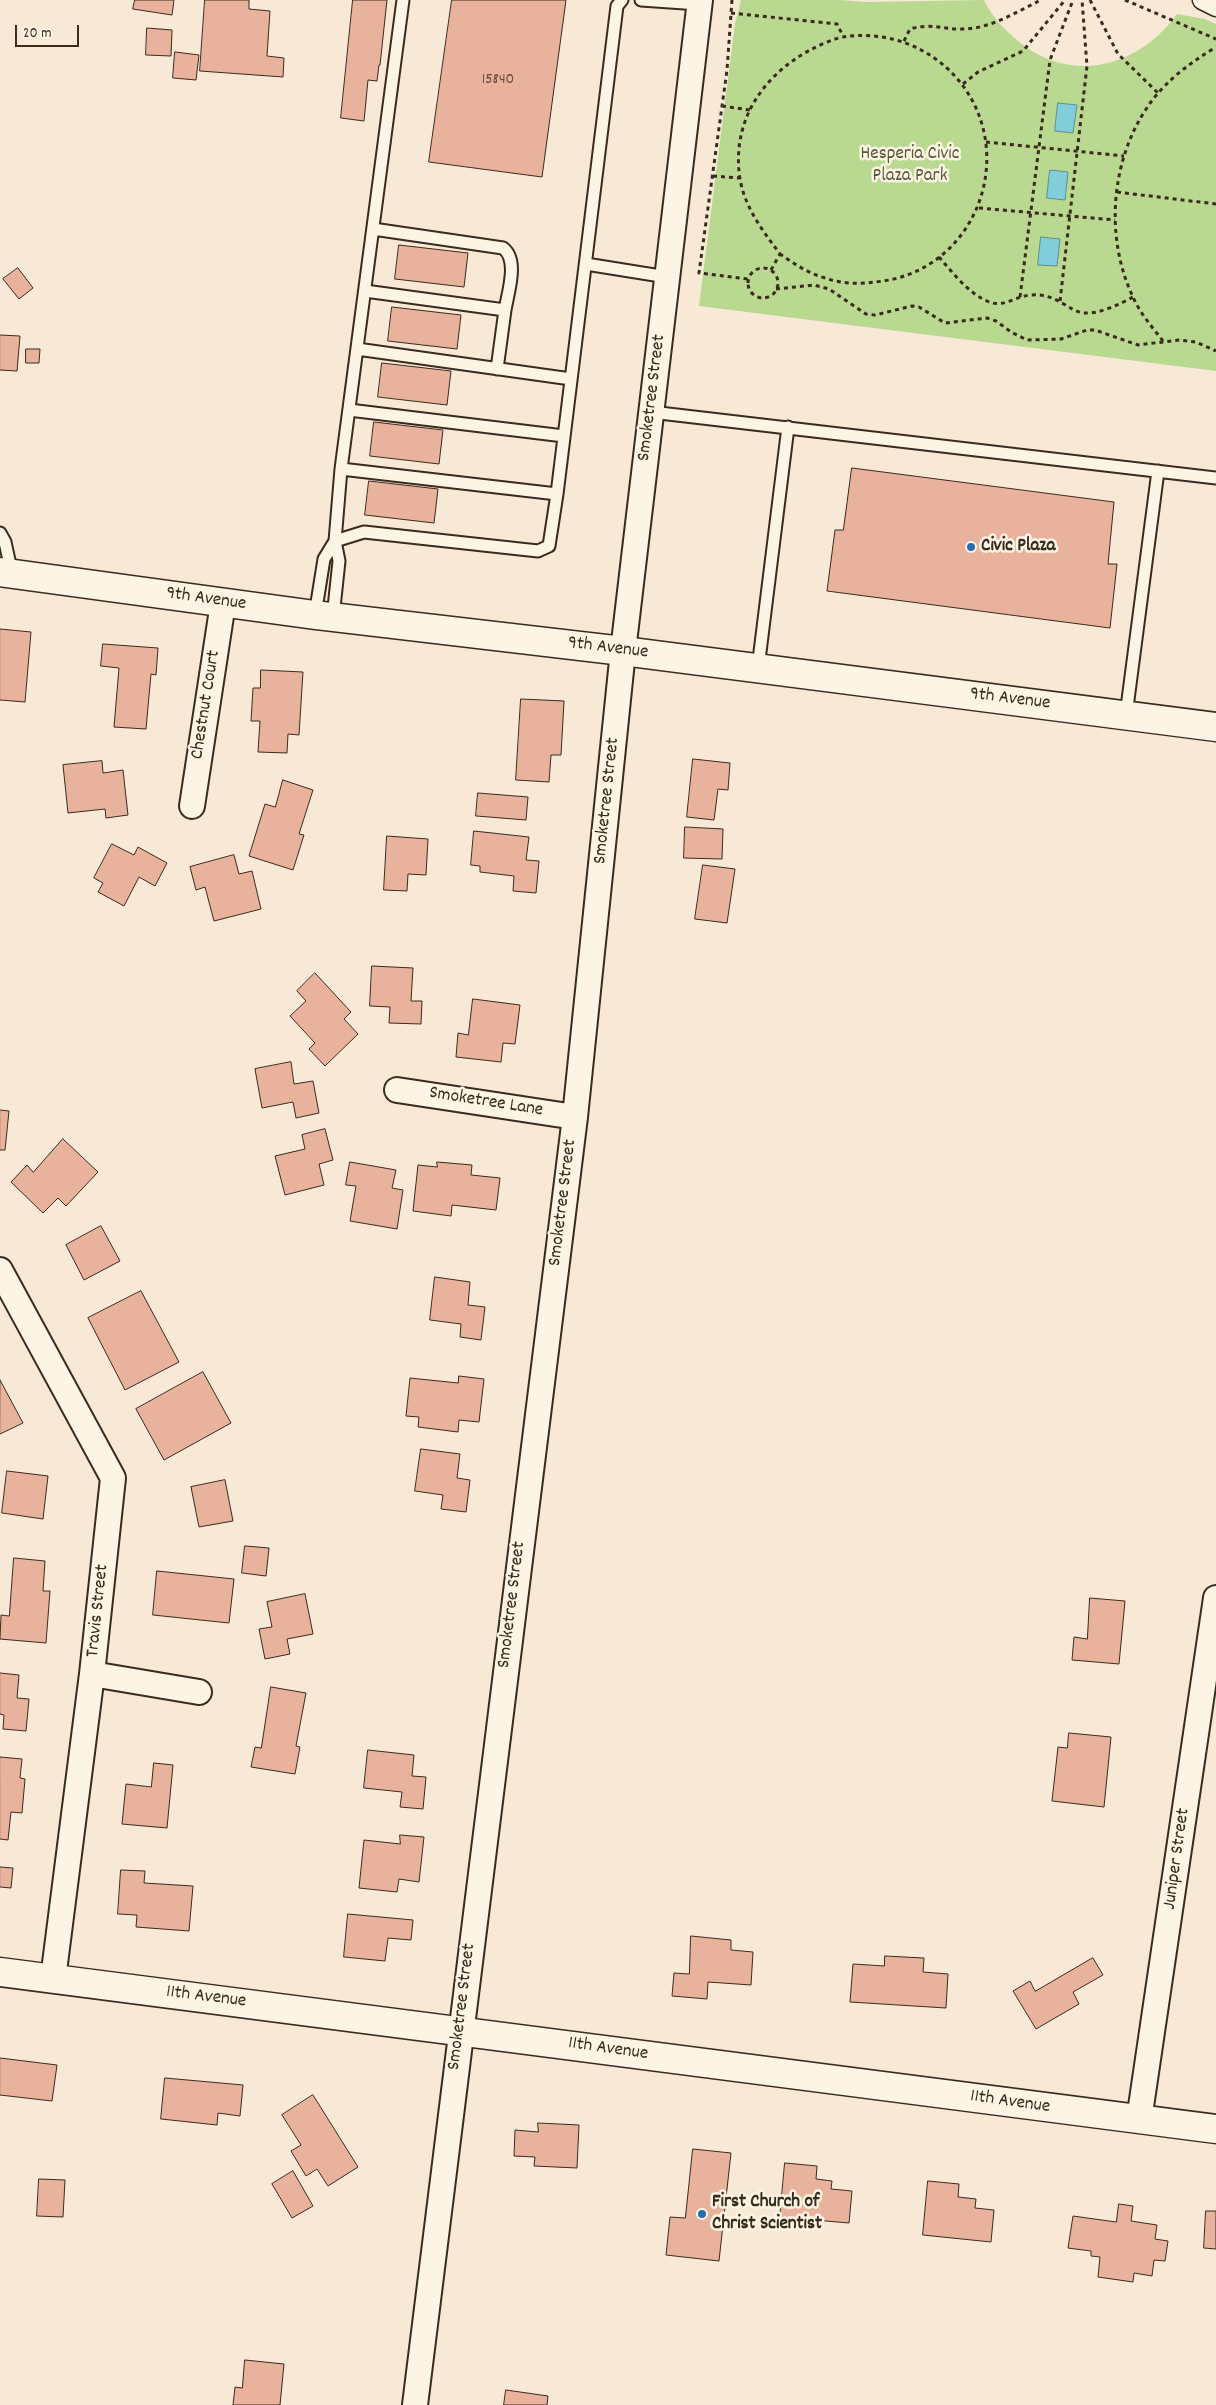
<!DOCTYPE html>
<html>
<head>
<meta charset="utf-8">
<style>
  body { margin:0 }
  #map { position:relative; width:1216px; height:2405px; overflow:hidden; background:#f8e8d6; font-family:Dekko,sans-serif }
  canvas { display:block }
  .scale { position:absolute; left:15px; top:25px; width:64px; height:22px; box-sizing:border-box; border:2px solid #3b2a1e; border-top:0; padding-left:6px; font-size:15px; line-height:18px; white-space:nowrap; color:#3b2a1e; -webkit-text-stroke:4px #fcf5e5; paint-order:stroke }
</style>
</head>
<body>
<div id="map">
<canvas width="1216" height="2405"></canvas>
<div class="scale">20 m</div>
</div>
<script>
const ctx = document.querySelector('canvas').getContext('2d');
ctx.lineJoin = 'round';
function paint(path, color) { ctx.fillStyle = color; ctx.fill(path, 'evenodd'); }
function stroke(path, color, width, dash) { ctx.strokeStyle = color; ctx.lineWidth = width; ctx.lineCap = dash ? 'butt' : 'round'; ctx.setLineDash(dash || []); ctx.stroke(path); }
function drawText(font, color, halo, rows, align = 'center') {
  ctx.font = font + ' Dekko,sans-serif'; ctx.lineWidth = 5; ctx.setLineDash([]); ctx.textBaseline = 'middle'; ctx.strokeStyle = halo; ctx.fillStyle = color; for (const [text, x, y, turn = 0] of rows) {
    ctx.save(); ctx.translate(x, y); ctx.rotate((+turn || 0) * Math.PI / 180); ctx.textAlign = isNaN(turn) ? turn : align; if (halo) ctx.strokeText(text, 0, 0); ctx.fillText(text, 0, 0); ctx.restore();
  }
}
paint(new Path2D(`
  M741 0H839L866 2 984 0C992 17 1004 29 1018 41 1071 85 1138 68 1177 14L1205 19 1216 24V371L699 306 735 24Z`), '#b9d890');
const water = new Path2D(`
  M1058 103 1077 105 1073 133 1055 131Z
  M1050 170 1068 172 1065 200 1047 198Z
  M1041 237 1060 239 1057 266 1038 265Z`);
paint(water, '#7fceda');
stroke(water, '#648c8f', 1);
const building = new Path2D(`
  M135 0H174L172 15 133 9Z
  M205 0H249V9L270 11 267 56 284 58 283 77 200 71Z
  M353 0H387L380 65H379L377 81 368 80 364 121 341 118Z
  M452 0H566L542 177 429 162Z
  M147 28 172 30 171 56 146 55Z
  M175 52 199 55 196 80 173 78Z
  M399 245 468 253 464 287 395 279Z
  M18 268 33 288 19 299 3 279Z
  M392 307 461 315 457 349 388 341Z
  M0 335 20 336 17 371 0 370Z
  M26 349H40L39 363H26Z
  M382 363 451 371 447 405 378 397Z
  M374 422 443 430 439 464 370 456Z
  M852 468 1114 502 1108 564H1117L1110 628 827 591 835 530H843Z
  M369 481 438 489 434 523 365 515Z
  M0 629 31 632 25 702 0 700Z
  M103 644 158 648 156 675 151 674 146 729 114 727 119 668 101 666Z
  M261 670 303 672 299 735 288 734 287 753 258 752 260 721H251L253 688H260Z
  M521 699 564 701 561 755H551L549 782 516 780Z
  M693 759 730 763 728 790 718 789 714 820 687 817Z
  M102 761 103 773 123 770 128 815 106 818 105 809 68 813 63 765Z
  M283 780 313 790 299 834 304 835 293 870 249 856 265 804 275 807Z
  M478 793 528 797 526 820 476 816Z
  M685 827 723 829 722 859 684 858Z
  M474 831 529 837 526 860 539 861 536 893 513 891 514 876 480 872V866L471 865Z
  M387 836 428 839 426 875 408 874 407 891 384 890Z
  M112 844 134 855 138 847 167 863 155 886 139 877 124 906 98 892 103 883 94 878Z
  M234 855 239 874 252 871 261 909 214 921 205 887 196 890 190 867Z
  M703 865 735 869 727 923 695 919Z
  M372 966 413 968 411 1001H422L421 1024 389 1023 390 1007 370 1006Z
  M315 973 351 1012 344 1019 358 1034 325 1066 309 1049 315 1043 290 1016 306 1001 297 991Z
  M473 999 520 1005 515 1044 503 1043 501 1062 456 1057 458 1033 468 1035Z
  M291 1062 294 1084 313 1081 319 1113 296 1118 293 1102 262 1108 255 1069Z
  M0 1110 9 1111 5 1150H0Z
  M325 1129 333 1160 319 1164 324 1185 285 1195 275 1156 305 1149 302 1135Z
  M63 1139 98 1172 66 1206 58 1198 43 1213 11 1182 27 1165 33 1172Z
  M350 1162 396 1170 392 1188 403 1190 397 1229 350 1221 356 1186 346 1185Z
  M437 1162 472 1165 471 1175 500 1178 496 1210 452 1205 451 1216 413 1211 418 1165 437 1167Z
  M101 1226 120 1261 84 1280 66 1245Z
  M435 1277 470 1282 468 1305 485 1307 481 1340 460 1337 461 1324 430 1320Z
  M141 1291 179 1362 125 1390 88 1318Z
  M203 1372 231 1423 164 1460 136 1409Z
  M459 1376 484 1379 479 1422 459 1420 458 1432 418 1427 419 1417 406 1416 410 1378 458 1383Z
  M0 1380 23 1423 0 1434Z
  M421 1449 460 1454 457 1478 470 1480 466 1512 441 1509 443 1495 415 1491Z
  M7 1471 48 1476 43 1519 2 1513Z
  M225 1480 233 1521 199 1527 191 1487Z
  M245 1546 269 1548 266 1576 242 1573Z
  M14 1558 45 1561 43 1591H50L46 1643 0 1639 1 1615 9 1616Z
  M157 1571 234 1579 229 1623 153 1615Z
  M305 1594 313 1634 287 1639 290 1654 265 1659 259 1629 272 1627 267 1602Z
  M1090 1598 1125 1601 1119 1664 1072 1660 1074 1637 1087 1639Z
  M0 1673 19 1675 17 1698 29 1699 26 1731 3 1729 4 1715 0 1714Z
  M271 1687 306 1693 296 1746 300 1747 295 1774 251 1767 255 1747 261 1748Z
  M1069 1733 1111 1737 1104 1807 1052 1801 1058 1747 1067 1748Z
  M368 1750 414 1755 412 1776 426 1777 423 1809 400 1807 402 1792 364 1788Z
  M0 1757 22 1759 20 1778 25 1779 22 1813 11 1812 8 1840 0 1839Z
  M154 1763 173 1765 167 1828 122 1824 126 1784 151 1787Z
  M400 1835 424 1837 419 1882 399 1879 397 1892 359 1888 364 1840 400 1844Z
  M0 1867 13 1868 11 1888 0 1887Z
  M121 1870 145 1871 144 1883 193 1886 189 1931 136 1927 137 1915 118 1914Z
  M348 1914 413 1920 411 1940 388 1938 385 1961 344 1957Z
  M691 1936 731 1940V1950L753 1952 751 1985 708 1982 707 1999 672 1996 674 1973 689 1974Z
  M885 1956 924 1958 923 1972 948 1974 946 2008 850 2002 853 1964 884 1966Z
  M1093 1958 1103 1975 1073 1992 1079 2004 1036 2029 1013 1991 1030 1981 1035 1991Z
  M0 2058 57 2065 52 2101 0 2095Z
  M165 2078 243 2085 240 2116 218 2113 217 2125 161 2119Z
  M313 2095 358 2167 328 2186 317 2169 306 2176 291 2151 301 2145 282 2115Z
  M538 2123 579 2125 577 2168 534 2166 535 2157 514 2156 515 2130 538 2132Z
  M693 2149 731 2153 719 2261 666 2255 670 2217 685 2218Z
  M785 2163 817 2166 816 2179 832 2181 831 2189 852 2191 849 2223 780 2217Z
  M293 2171 313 2206 292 2218 272 2184Z
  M39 2179 65 2180 63 2217 37 2216Z
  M928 2181 959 2184 958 2197 976 2199 975 2208 994 2210 991 2242 923 2235Z
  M1119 2204 1133 2206 1131 2221 1157 2225 1155 2239 1168 2241 1165 2261 1154 2260 1152 2276 1134 2273 1133 2282 1098 2277 1100 2257 1091 2256V2251L1068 2248 1073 2216 1116 2222Z
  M1206 2211H1216V2249L1204 2248Z
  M245 2360 284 2364 280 2405H233L235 2387 242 2388Z
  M506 2390 548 2396 547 2405H504Z`);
paint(building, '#e8b29c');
stroke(building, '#3b2a1e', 1);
const service = new Path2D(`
  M403 0 341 469 335 541 364 532 538 551 549 546 557 494 617 6 622 0
  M641 0 699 4
  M373 229 503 248C519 260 508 292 505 310
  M586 264 667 277
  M365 291 505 310 497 369
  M357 349 571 379
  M349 410 564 436
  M651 412 1216 478
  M341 469 557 494
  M0 533 5 542 12 574
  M315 615 324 559 335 541 339 561 333 617
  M758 668 788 427
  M1126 715 1158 471`);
const pedestrian = new Path2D(`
  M1202 0 1216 7`);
const minor = new Path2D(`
  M192 806 223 603
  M397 1090 575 1117
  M0 1270 113 1478 92 1674 53 1979
  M92 1674 199 1692
  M1139 2120 1216 1598
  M415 2405 575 1117 623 651 700 0`);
const tertiary = new Path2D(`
  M0 572 315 615 623 651 1216 727`);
const secondary = new Path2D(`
  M0 1972 1216 2129`);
stroke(service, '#3b2a1e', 15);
stroke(pedestrian, '#3b2a1e', 21);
stroke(minor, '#3b2a1e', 28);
stroke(tertiary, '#3b2a1e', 31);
stroke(secondary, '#3b2a1e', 31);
stroke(new Path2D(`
  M732 0 727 70 699 273 748 279
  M1090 0 1118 54 1158 93
  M1125 0 1216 39
  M731 13 837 24 843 36
  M904 41 910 29C929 23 942 29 960 29 989 30 1016 12 1041 0
  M963 84 978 72 1023 51 1065 0
  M722 106 750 110
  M986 142 1124 156
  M713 176 740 178
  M1117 192 1216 204
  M979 208 1115 220
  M939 257C953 273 967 292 987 301 1003 309 1015 296 1031 295 1058 293 1068 312 1085 313 1100 314 1120 304 1133 297
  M748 283a15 15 0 1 1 30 0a15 15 0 1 1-30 0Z
  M771 270 780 254C763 231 745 208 740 179 731 122 762 76 810 50 822 44 836 37 850 36 887 33 922 44 950 71 1024 144 980 273 875 282 859 284 841 284 825 278 808 273 794 264 780 254
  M776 289 814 285 829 289 866 314 875 315 912 306 919 307 945 323 987 318 996 321 1011 332 1027 340 1061 339 1087 330H1095L1138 345 1179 340 1196 342 1216 351
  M1020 297 1050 60 1073 0
  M1060 301 1087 66 1082 0
  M1163 341C1152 327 1140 313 1133 297 1102 232 1112 146 1159 92 1176 73 1195 60 1216 47`), '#3b2a1e', 3, [4, 4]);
stroke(service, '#fcf5e5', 11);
stroke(pedestrian, '#fcf5e5', 18);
stroke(minor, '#fcf5e5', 24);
stroke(tertiary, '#fcf5e5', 28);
stroke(secondary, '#fcf5e5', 28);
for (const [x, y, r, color] of [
  [971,547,5,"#1f6fb2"],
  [702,2214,5,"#1f6fb2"]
]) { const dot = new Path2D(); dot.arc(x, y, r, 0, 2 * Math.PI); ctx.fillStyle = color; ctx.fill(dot); stroke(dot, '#fcf5e5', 2); }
drawText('16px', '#664c3e', null, [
  ["15840",498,81]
]);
drawText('19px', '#5a563a', '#fcf5e5', [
  ["Hesperia Civic",910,155],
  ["Plaza Park",910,177]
]);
drawText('19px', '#3b2a1e', '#fcf5e5', [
  ["Smoketree Street",653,398,-83],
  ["9th Avenue",206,600,8],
  ["9th Avenue",608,649,7],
  ["9th Avenue",1010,700,7],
  ["Chestnut Court",207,705,-81],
  ["Smoketree Street",608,801,-84],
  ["Smoketree Lane",486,1103,9],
  ["Smoketree Street",564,1203,-83],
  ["Smoketree Street",513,1605,-83],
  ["Travis Street",99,1611,-84],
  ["Juniper Street",1178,1859,-82],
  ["11th Avenue",206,1998,7],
  ["Smoketree Street",463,2007,-83],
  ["11th Avenue",608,2050,8],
  ["11th Avenue",1010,2103,8]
]);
drawText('bold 19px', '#3b2a1e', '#fcf5e5', [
  ["Civic Plaza",981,547],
  ["First Church of",712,2203],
  ["Christ Scientist",712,2225]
], 'left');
</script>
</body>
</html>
